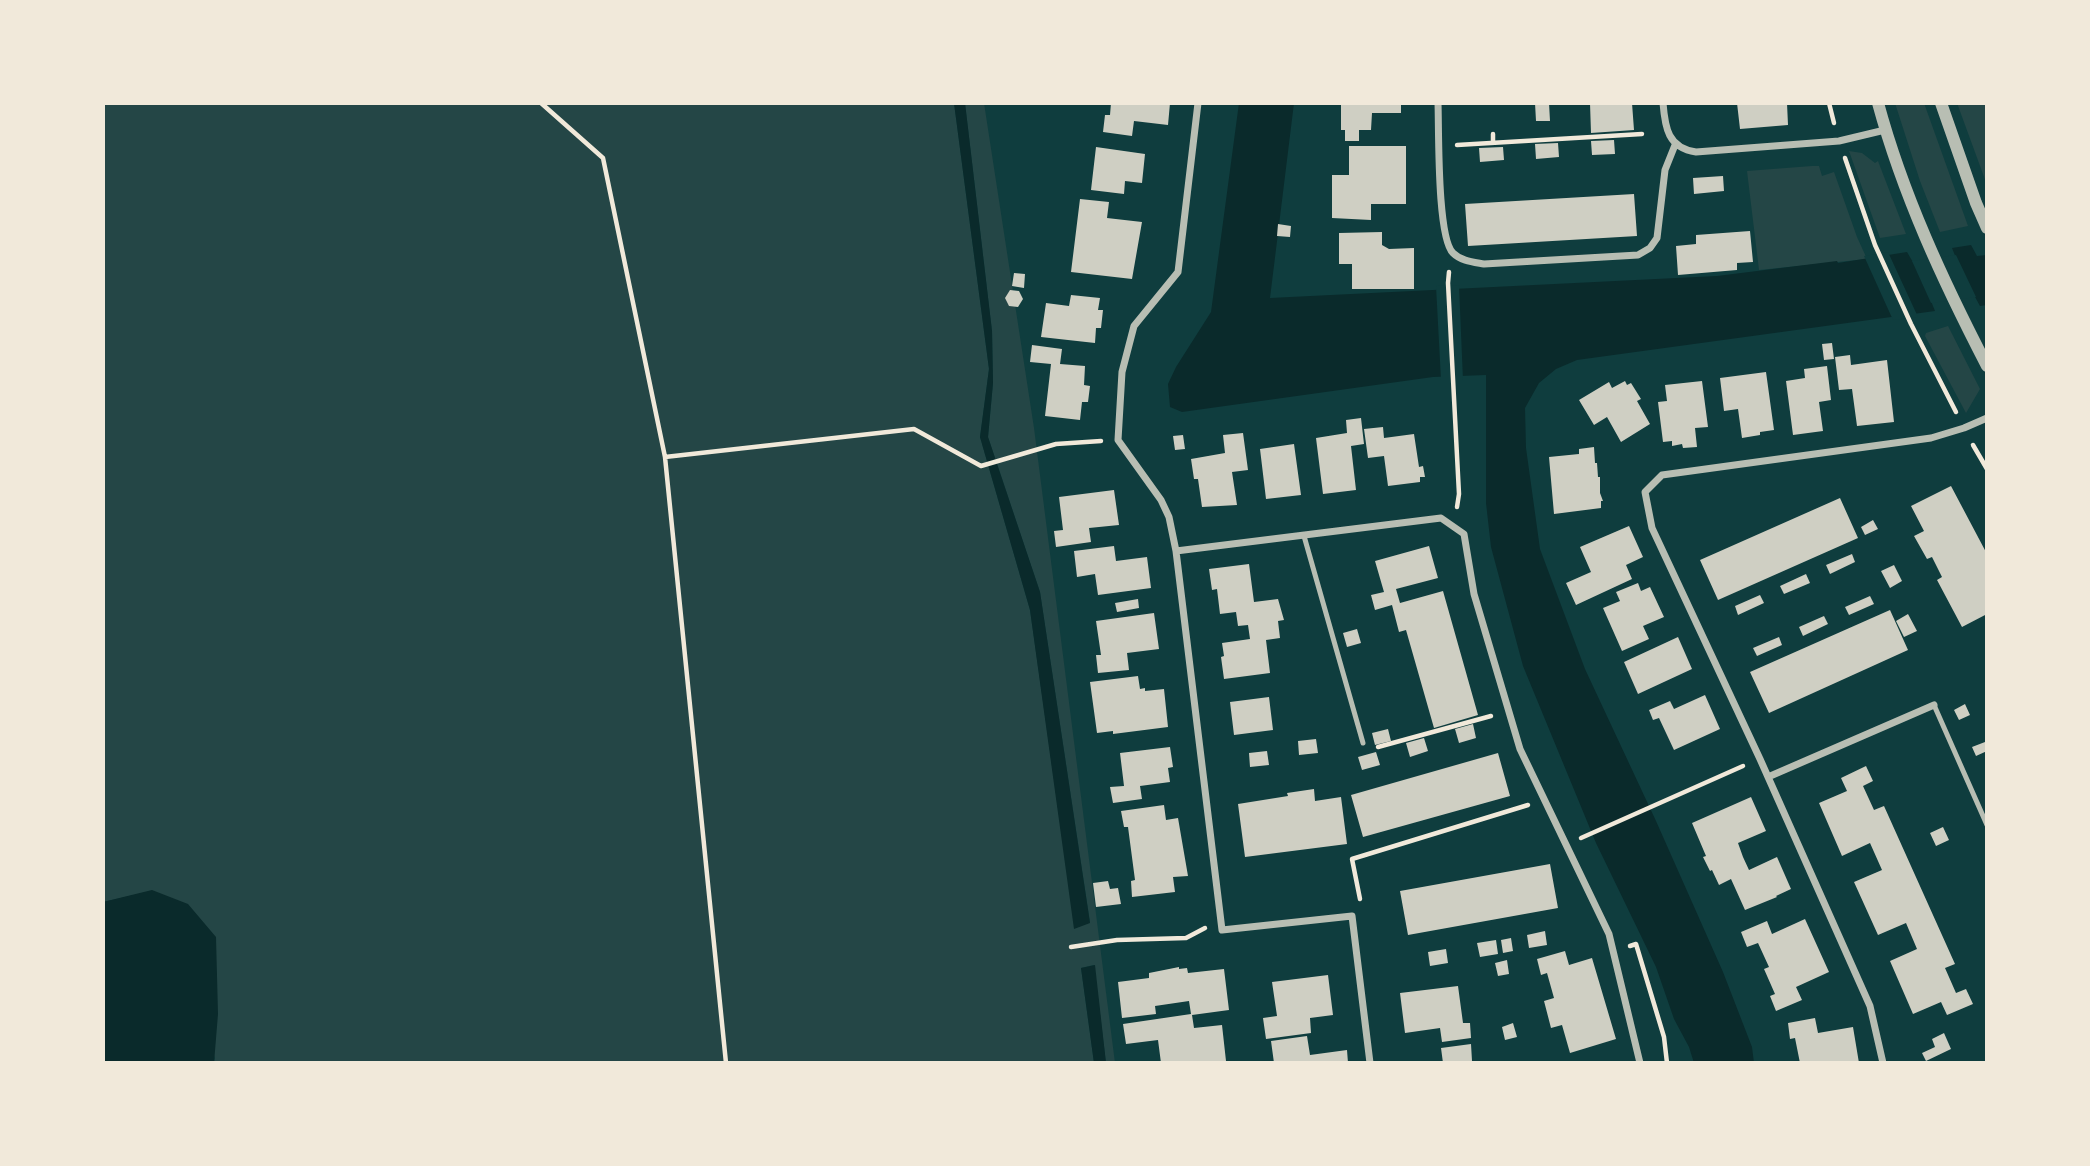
<!DOCTYPE html>
<html>
<head>
<meta charset="utf-8">
<style>
  body { margin:0 }
  #map { position:relative; width:2090px; height:1166px; overflow:hidden; background:#0f3d3e; font-family:Ubuntu,sans-serif }
  canvas { display:block }
  .frame { position:absolute; inset:0; border:105px solid #f1e9da; pointer-events:none }
</style>
</head>
<body>
<div id="map">
<canvas width="2090" height="1166"></canvas>
<div class="frame"></div>
</div>
<script>
const ctx = document.querySelector('canvas').getContext('2d');
ctx.lineJoin = 'round';
function paint(path, color) { ctx.fillStyle = color; ctx.fill(path, 'evenodd'); }
function stroke(path, color, width, dash) { ctx.strokeStyle = color; ctx.lineWidth = width; ctx.lineCap = dash ? 'butt' : 'round'; ctx.setLineDash(dash || []); ctx.stroke(path); }
paint(new Path2D(`
  M103 103H954L989 369 980 437 1030 610 1075 928 1090 922 1040 592 988 437 993 383 992 331 965 103H984L1034 428 1115 1063H1106L1094 965 1081 968 1094 1063H214L215 1058 152 891 103 902Z
  M1895 103H1924L1968 226 1940 232 1920 181Z
  M1957 103H1987V185Z
  M1849 151 1862 153 1875 163 1878 161 1906 234 1880 238Z
  M1812 166H1819L1822 176 1834 172 1857 237 1867 259 1759 270 1747 171Z
  M1948 326 1980 389 1966 413 1925 336 1926 333Z`), '#244646');
paint(new Path2D(`
  M954 103H965L992 331 993 383 988 437 1040 592 1090 923 1074 929 1030 610 980 437 989 369Z
  M1239 103H1294L1270 298 1717 276 1837 261 1838 263 1907 252 1914 264 1956 258 1952 248 1971 245 1977 256 1987 255V305L1980 306 1974 295 1931 301 1935 311 1577 360 1556 369 1539 383 1525 408 1526 448 1540 549 1585 669 1656 821 1723 972 1752 1047 1754 1063H1694L1689 1047 1674 1019 1656 967 1596 843 1523 666 1491 547 1486 503V375L1433 377 1182 412 1170 407 1168 384 1176 367 1211 312Z
  M152 890 188 904 216 937 218 1014 214 1063H103V902Z
  M1095 965 1106 1063H1094L1081 968Z`), '#0a2a2b');
paint(new Path2D(`
  M1888 252 1918 317 1893 320 1864 256Z
  M1956 255 1976 297 1931 303 1912 261Z
  M1459 285 1463 380H1441L1436 286Z`), '#0f3d3e');
paint(new Path2D(`
  M1111 103H1170L1168 125 1134 121 1132 136 1103 132 1105 115H1110Z
  M1341 103H1401V113H1372L1371 130H1359V141H1345V130H1341Z
  M1535 103H1549L1550 121H1536Z
  M1590 103H1632L1634 130 1591 133Z
  M1737 103H1787L1788 125 1740 129Z
  M1614 140 1615 154 1592 155 1591 141Z
  M1558 143 1559 157 1536 159 1535 144Z
  M1349 146H1406V204H1371V220L1332 218V175H1349Z
  M1096 147 1145 154 1142 183 1125 181 1124 194 1091 190Z
  M1503 147 1504 160 1480 162 1479 148Z
  M1723 176 1724 191 1694 194 1693 178Z
  M1634 194 1637 236 1468 246 1465 204Z
  M1080 199 1109 202 1107 218 1142 222 1132 279 1071 272Z
  M1278 224 1291 226 1290 237 1277 236Z
  M1750 231 1753 262 1737 263V270L1678 275 1676 246 1696 244V235Z
  M1382 232V245L1389 249 1414 248V289H1352V264H1339V233Z
  M1014 273 1025 274 1024 288 1012 286Z
  M1010 290 1019 291 1023 299 1018 307 1009 306 1005 298Z
  M1071 295 1100 298 1098 310H1103L1101 328H1096L1095 343 1041 337 1046 303 1069 306Z
  M1832 343 1834 359 1824 360 1822 344Z
  M1032 345 1062 349 1060 364 1085 366 1084 385 1090 386 1088 402H1082L1080 420 1045 416 1051 364 1030 362Z
  M1850 355 1851 365 1887 360 1894 422 1857 426 1852 389 1839 390 1835 357Z
  M1827 366 1831 400 1819 402 1823 431 1793 435 1786 381 1805 378 1804 369Z
  M1766 372 1774 430 1760 432V435L1742 438 1738 409 1724 411 1720 378Z
  M1625 381 1627 385 1631 383 1641 399 1637 401 1650 424 1621 442 1607 417 1594 425 1579 400 1609 382 1612 388Z
  M1702 381 1708 427 1695 428 1697 447 1683 448 1682 444 1672 446V441L1663 442 1658 402 1667 401 1665 385Z
  M1361 418 1364 444 1351 446 1356 490 1323 494 1316 438 1347 433 1346 420Z
  M1383 427 1384 438 1414 434 1419 467 1423 466 1425 477H1420V482L1388 486 1384 456 1368 458 1364 429Z
  M1243 433 1248 470 1232 472 1237 505 1202 507 1198 479H1194L1191 459 1225 453 1223 435Z
  M1183 435 1185 449 1175 450 1173 436Z
  M1294 444 1301 495 1266 499 1260 449Z
  M1594 447 1595 463H1597L1598 477H1600V493L1603 501H1601V508L1554 514 1549 457 1579 454V449Z
  M1951 486 1987 554V614L1962 627 1937 580 1942 577 1932 557 1927 559 1914 536 1924 531 1911 506Z
  M1114 490 1119 525 1089 528 1091 542 1056 547 1054 531 1063 530 1059 497Z
  M1840 498 1858 538 1718 600 1700 560Z
  M1873 520 1878 529 1865 535 1861 527Z
  M1629 526 1643 557 1626 565 1632 579 1576 605 1566 583 1591 572 1580 547Z
  M1114 546 1116 561 1147 557 1151 588 1098 595 1095 574 1077 577 1074 551Z
  M1429 546 1438 578 1396 589 1400 603 1443 591 1478 715 1434 728 1406 630 1399 632 1392 605 1375 610 1371 595 1384 592 1375 561Z
  M1852 554 1855 562 1830 574 1826 565Z
  M1249 564 1254 602 1278 599 1284 620 1278 621 1280 638 1266 640 1270 673 1224 679 1221 657 1224 656 1222 643 1250 639 1248 625 1238 626 1236 612 1220 614 1217 589 1212 590 1209 569Z
  M1894 565 1902 581 1890 588 1881 571Z
  M1806 574 1810 583 1784 594 1780 586Z
  M1638 583 1641 591 1650 587 1664 617 1643 626 1649 639 1622 651 1603 608 1620 601 1616 592Z
  M1760 595 1764 603 1738 615 1735 606Z
  M1870 596 1874 604 1849 615 1845 607Z
  M1138 599 1139 608 1117 612 1115 603Z
  M1890 610 1908 650 1769 713 1750 672Z
  M1154 613 1159 649 1127 653 1129 670 1098 673 1096 655H1101L1096 621Z
  M1908 614 1917 631 1904 637 1896 621Z
  M1824 616 1828 624 1803 636 1799 627Z
  M1357 629 1361 643 1347 647 1343 633Z
  M1678 637 1692 669 1638 694 1624 662Z
  M1779 637 1782 645 1757 656 1753 648Z
  M1138 676 1140 689 1145 688V691L1164 689 1168 727 1113 734V731L1097 733 1090 682Z
  M1705 695 1720 729 1674 750 1659 718 1653 720 1649 710 1670 701 1674 709Z
  M1269 697 1273 730 1234 735 1230 702Z
  M1965 704 1970 715 1959 720 1954 710Z
  M1473 724 1476 738 1459 743 1455 729Z
  M1388 729 1391 741 1375 745 1372 733Z
  M1424 738 1428 751 1410 757 1406 743Z
  M1316 739 1318 753 1299 755 1298 741Z
  M1985 742 1987 751 1976 756 1972 747Z
  M1170 747 1173 767 1168 768 1170 782 1140 786 1142 799 1113 803 1110 787 1124 786 1120 753Z
  M1267 751 1269 765 1250 767 1249 753Z
  M1376 752 1380 765 1362 770 1358 757Z
  M1498 753 1510 796 1363 837 1351 795Z
  M1866 766 1873 781 1863 786 1874 810 1884 806 1955 964 1945 968 1956 993 1966 989 1973 1004 1947 1015 1941 1002 1913 1014 1890 961 1917 949 1906 923 1878 935 1854 882 1882 870 1870 843 1842 856 1819 803 1847 791 1841 778Z
  M1314 789 1315 801 1341 797 1347 844 1245 857 1238 804 1288 796 1287 793Z
  M1751 797 1766 831 1738 843 1743 857 1749 870 1777 857 1791 889 1776 896 1777 897 1745 910 1731 879 1719 885 1712 870 1710 871 1703 857 1706 856 1692 823Z
  M1164 805 1166 820 1178 818 1188 876 1173 877 1175 892 1132 897 1131 881 1135 880 1128 827H1124L1121 811Z
  M1943 827 1949 840 1936 846 1930 833Z
  M1550 864 1558 908 1408 935 1400 891Z
  M1108 881 1110 889 1118 888 1121 904 1096 907 1093 883Z
  M1805 919 1829 972 1796 987 1802 1000 1776 1011 1770 996 1775 994 1764 969 1769 967 1758 943 1747 947 1741 932 1767 921 1772 934Z
  M1545 931 1547 945 1529 948 1527 935Z
  M1511 938 1513 951 1503 953 1501 940Z
  M1496 940 1498 954 1480 957 1477 943Z
  M1446 949 1448 963 1430 966 1428 952Z
  M1565 951 1569 965 1592 958 1616 1039 1570 1053 1562 1025 1551 1028 1544 1001 1554 998 1547 973 1541 975 1537 959Z
  M1507 960 1509 974 1498 976 1495 963Z
  M1179 967V969L1187 968 1188 973 1224 969 1229 1010 1192 1015 1194 1028 1222 1025 1226 1061 1161 1063 1158 1040 1126 1044 1123 1024 1191 1014 1189 1001 1155 1006 1156 1014 1122 1018 1118 982 1149 978V973Z
  M1328 975 1333 1015 1310 1018 1311 1033 1266 1039 1263 1018 1277 1016 1272 982Z
  M1458 986 1463 1023H1470L1471 1038 1442 1042 1440 1028 1405 1033 1400 993Z
  M1815 1018 1818 1033 1853 1027 1859 1063H1800L1795 1038 1790 1039 1788 1023Z
  M1513 1023 1517 1037 1505 1040 1502 1027Z
  M1944 1033 1951 1049 1926 1061 1922 1053 1935 1047 1932 1039Z
  M1307 1036 1310 1055 1347 1050 1348 1063H1274L1271 1041Z
  M1471 1044 1472 1061 1443 1063 1441 1048Z`), '#cfcfc3');
stroke(new Path2D(`
  M541 103 603 158 665 457 726 1063
  M1829 103 1834 123
  M1493 134V143
  M1457 145 1642 134
  M1845 158 1875 245 1911 324 1956 412
  M1449 272 1448 283 1459 494 1457 507
  M1973 445 1987 469
  M665 457 914 429 981 466 1056 444 1101 441
  M1378 747 1491 716
  M1581 838 1743 766
  M1360 899 1352 859 1528 805
  M1630 946 1636 944 1664 1037 1667 1063
  M1071 947 1117 940 1186 938 1205 928`), '#f1e9da', 4.5);
stroke(new Path2D(`
  M1304 536 1363 743
  M1934 705 1987 825`), '#b8beb3', 5);
stroke(new Path2D(`
  M1198 103 1178 272 1134 326 1122 372 1118 440 1161 500 1169 517 1176 551 1222 930 1352 916 1370 1063
  M1438 103C1439 131 1437 237 1453 253 1461 261 1473 262 1484 264L1638 255 1650 248 1657 238 1665 170 1675 145
  M1663 103C1665 128 1668 148 1696 152L1839 141 1885 130
  M1176 551 1441 518 1464 534 1474 594 1520 749 1609 934 1640 1063
  M1768 777 1934 705
  M1883 1063 1870 1006 1760 759 1652 528 1645 492 1662 475 1931 438 1964 428 1987 418`), '#b8beb3', 7);
stroke(new Path2D(`
  M1878 103C1903 195 1943 281 1987 366
  M1941 103 1976 203 1987 228`), '#b8beb3', 12);
</script>
</body>
</html>
